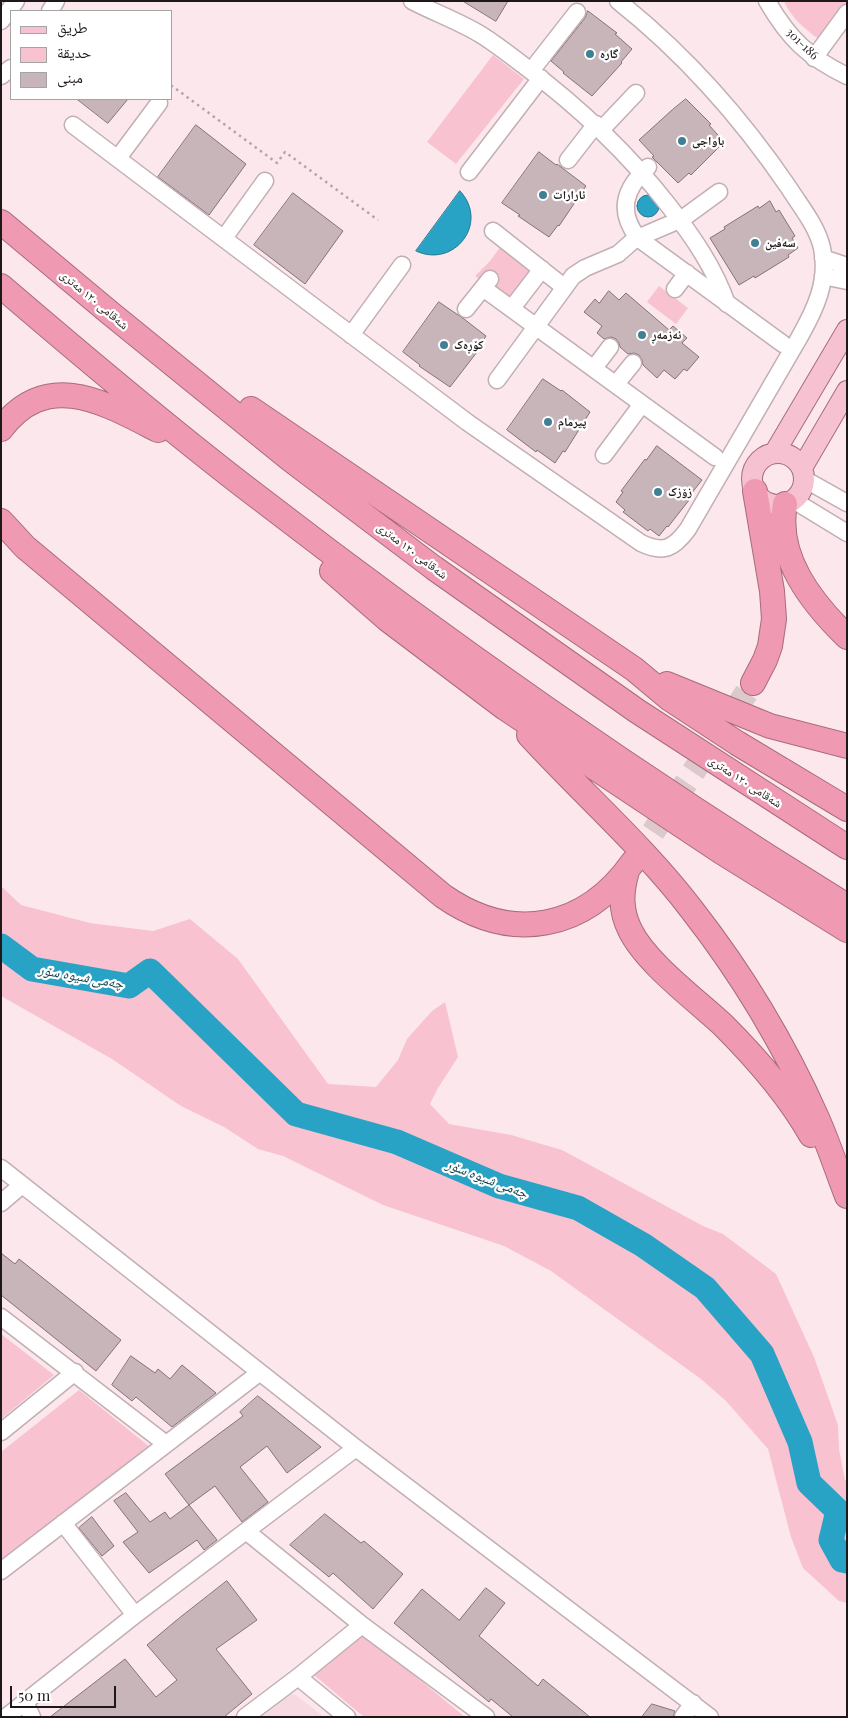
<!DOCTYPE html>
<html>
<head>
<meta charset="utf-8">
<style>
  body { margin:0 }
  #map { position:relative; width:848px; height:1718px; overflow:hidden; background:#fce8ec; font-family:"Playfair Display","Noto Naskh Arabic",serif }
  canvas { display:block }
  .frame { position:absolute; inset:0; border:2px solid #1f181a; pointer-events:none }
  .legend { position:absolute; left:10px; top:10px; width:162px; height:90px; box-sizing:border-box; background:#fff; border:1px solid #a5a3a3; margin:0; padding:6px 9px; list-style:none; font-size:15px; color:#1f181a }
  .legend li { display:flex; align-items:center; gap:10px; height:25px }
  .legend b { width:25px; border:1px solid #a5a3a3 }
  .scale { position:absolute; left:10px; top:1686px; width:106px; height:22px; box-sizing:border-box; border:2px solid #1f181a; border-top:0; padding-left:6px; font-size:15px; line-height:18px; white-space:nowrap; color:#1f181a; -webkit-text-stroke:4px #fff; paint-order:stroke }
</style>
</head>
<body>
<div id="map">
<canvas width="848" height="1718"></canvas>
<div class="frame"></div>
<ul class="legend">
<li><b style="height:6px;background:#f6c2d1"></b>طريق</li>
<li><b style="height:14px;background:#f8c2d0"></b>حديقة</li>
<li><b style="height:14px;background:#c8b5b9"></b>مبنى</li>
</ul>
<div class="scale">50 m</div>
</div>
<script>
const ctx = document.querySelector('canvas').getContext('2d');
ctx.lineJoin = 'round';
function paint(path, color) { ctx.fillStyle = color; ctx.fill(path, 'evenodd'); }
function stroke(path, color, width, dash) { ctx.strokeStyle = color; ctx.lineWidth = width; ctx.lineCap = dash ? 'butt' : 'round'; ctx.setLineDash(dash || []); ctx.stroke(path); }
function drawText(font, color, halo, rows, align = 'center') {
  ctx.font = font + ' "Playfair Display","Noto Naskh Arabic",serif'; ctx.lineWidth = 4.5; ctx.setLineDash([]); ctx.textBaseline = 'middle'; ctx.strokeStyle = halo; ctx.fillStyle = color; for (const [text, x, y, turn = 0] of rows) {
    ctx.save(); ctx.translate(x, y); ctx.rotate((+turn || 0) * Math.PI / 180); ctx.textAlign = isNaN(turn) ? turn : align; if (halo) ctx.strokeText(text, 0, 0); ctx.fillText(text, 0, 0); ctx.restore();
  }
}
paint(new Path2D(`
  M291 1694 296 1695 324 1717H262Z`), '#f7dae1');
paint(new Path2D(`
  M784 1H847L820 40C806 30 791 18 784 1Z
  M493 55 524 79 456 164 427 142Z
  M501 246 538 270 512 305 475 276 490 261Z
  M659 286 688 308 676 324 647 302Z
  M1 886 21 905 90 923 153 931 190 919 238 959 328 1084 376 1087 398 1060 407 1039 432 1011 445 1002 458 1057 438 1088 430 1104 449 1124 511 1135 562 1150 703 1226 723 1234 776 1274 814 1357 838 1425 839 1449 845 1480H847V1603L839 1601 803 1568 791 1537 768 1449 726 1401 701 1379 551 1271 504 1246 383 1205 283 1156 258 1149 224 1127 181 1106 112 1059 1 996Z
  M1 1334 54 1375 1 1419Z
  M79 1390 150 1447 1 1559V1452Z
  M364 1634 465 1717H364L314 1675Z`), '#f8c2d0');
const water = new Path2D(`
  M460 191C490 223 454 269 416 251Z
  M637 206a11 11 0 1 1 22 0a11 11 0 1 1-22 0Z`);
paint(water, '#29a3c5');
stroke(water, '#267992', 1);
stroke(new Path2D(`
  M1 946 32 969 129 986 150 971 296 1114 397 1142 499 1186 578 1208 643 1245 705 1288 762 1354 800 1442 809 1483 838 1511 831 1540 842 1560 847 1561`), '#29a3c5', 25);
const building = new Path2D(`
  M463 1H508L496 21Z
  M588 11 617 33 615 34 632 49 621 62 622 63 592 96 563 73 564 72 551 61 585 18Z
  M77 99H128L108 123Z
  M686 99 711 124 709 125 724 142 691 175 689 173 678 183 652 157 654 156 639 140 672 110Z
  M196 125 246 164 209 215 158 177Z
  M539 152 556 165 557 164 586 186 559 226 558 225 549 237 518 216 520 215 502 203Z
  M293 193 343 231 305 284 254 245Z
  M770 201 776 212 779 210 795 236 792 238 798 248 788 255 789 257 755 278 754 276 739 285 710 238 725 229 724 227 758 206 759 208Z
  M609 291 619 300 626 293 669 330 673 326 687 338 682 343 699 357 687 371 684 369 675 379 664 370 657 378 643 365 642 360 639 355 634 353 628 354 620 347 619 343 616 339 611 337 604 339 597 333 602 326 584 312 595 299 599 303Z
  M439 302 464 319 486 336 476 351 477 352 450 387 419 366 420 365 403 352Z
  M543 379 561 391 562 390 590 412 565 452 563 451 555 463 537 450 536 452 507 430Z
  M657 446 702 480 691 494 693 495 668 527 667 526 659 536 650 529 648 531 623 512 625 510 616 502 623 492 621 491 645 459 646 460Z
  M1 1253 15 1264 19 1259 121 1340 96 1371 1 1295Z
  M131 1356 155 1373 158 1369 170 1379 182 1365 216 1393 172 1427 136 1397 132 1401 112 1385Z
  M258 1396 321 1447 287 1473 267 1446 240 1467 268 1502 242 1522 215 1486 189 1505 165 1474 243 1416 240 1412Z
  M126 1493 150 1522 165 1512 170 1519 189 1505 217 1540 204 1550 197 1540 149 1573 123 1542 138 1532 114 1501Z
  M325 1514 361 1543 364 1541 403 1574 373 1609 333 1573 329 1577 290 1545Z
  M92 1517 114 1546 102 1556 79 1528Z
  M227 1581 257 1620 216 1649 252 1694 224 1717H50L125 1659 156 1697 177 1680 147 1645 178 1619Z
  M486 1588 505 1603 479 1636 538 1686 543 1679 590 1717H513L491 1699 489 1702 394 1623 422 1589 459 1620Z
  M652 1704 675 1711 673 1717H642Z`);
paint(building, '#c8b5b9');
stroke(building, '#847277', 1);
stroke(new Path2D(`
  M633 862 753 683`), '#dbc9cc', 24, [24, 12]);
const minor = new Path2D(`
  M412 1C435 13 461 22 483 36 497 45 510 55 523 65 578 106 627 152 669 206 693 237 714 267 727 304
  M767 1C789 39 808 57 847 76
  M50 11 56 1
  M1 21 16 1
  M814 58 847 13
  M531 71 577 12
  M1 76 11 68
  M73 125 467 422 641 543C664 554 674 548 688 529L799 338C815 310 829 281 822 248 817 226 801 207 789 188 740 116 686 55 618 1
  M601 130 636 93
  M118 158 159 103
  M568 160 596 124
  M648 167C625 188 617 211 638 238L783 344
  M469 172 541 78
  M493 231 564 287
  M224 238 265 181
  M823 258 847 266
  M823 276 847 281
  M483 288 715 457
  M675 289 687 273
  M512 308 542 269
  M466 309 490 279
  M351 335 402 265
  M594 368 610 347
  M497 380 573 276 585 268 618 254 635 239 682 219 719 192
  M616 384 633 363
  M604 455 642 404
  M804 479 847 503
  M793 500 847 533
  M1 1168 356 1448 710 1717
  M1 1203 22 1185
  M1 1317 166 1444
  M1 1432 75 1372
  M63 1523 135 1615
  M246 1531 362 1625 486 1717
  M1 1571 259 1373
  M298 1677 347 1717
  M25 1702 32 1717
  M6 1717 135 1615 356 1448
  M245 1717 298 1677 362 1625
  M683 1717 693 1703`);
const major = new Path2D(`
  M775 452 847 330
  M752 479a26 26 0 1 1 52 0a26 26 0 1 1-52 0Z
  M802 468 847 391`);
const highway = new Path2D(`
  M1 222 110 313 291 460 434 568 637 711 847 847
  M1 286C85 358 170 430 258 497 447 643 643 780 847 906
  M251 409 634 669 670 699 737 743 847 809
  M1 429C47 368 105 403 158 430
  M785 504C775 556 811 602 847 637
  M1 521 25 547 443 896C512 944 585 930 633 862
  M332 571 387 619 505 708 720 851 847 930
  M753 683 765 660 770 646 774 619 772 591 755 491
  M667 684 770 726 847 746
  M529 735C583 794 644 847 692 910 742 974 784 1044 817 1118 828 1143 837 1170 847 1196
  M627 871C621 892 620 910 630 930 646 963 695 999 723 1025 756 1058 788 1094 811 1135`);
stroke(minor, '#c2afb3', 19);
stroke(major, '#a76c7d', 22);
stroke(highway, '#a76c7d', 26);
stroke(new Path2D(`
  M171 87 172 86 277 163 285 152 378 220`), '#b4a4a8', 2.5, [2.5, 4]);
stroke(minor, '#fff', 16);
stroke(major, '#f6c2d1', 20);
stroke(highway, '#f099b2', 24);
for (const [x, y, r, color] of [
  [590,54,5,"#407f94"],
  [682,141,5,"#407f94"],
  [543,195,5,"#407f94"],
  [755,243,5,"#407f94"],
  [642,335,5,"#407f94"],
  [444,345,5,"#407f94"],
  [548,422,5,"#407f94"],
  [658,492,5,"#407f94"]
]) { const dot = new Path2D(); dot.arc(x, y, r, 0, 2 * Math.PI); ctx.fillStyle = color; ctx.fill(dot); stroke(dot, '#fff', 2); }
drawText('12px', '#1f181a', '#fff', [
  ["301-186",802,44,44],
  ["شەقامی ١٢٠ مەتری",94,300,40],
  ["شەقامی ١٢٠ مەتری",412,551,37],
  ["شەقامی ١٢٠ مەتری",745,782,33]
]);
drawText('bold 12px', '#1f181a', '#fff', [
  ["گارە",600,54],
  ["باواجی",692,141],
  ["ئارارات",553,195],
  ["سەفین",765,243],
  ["ئەزمەڕ",652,335],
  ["کۆڕەک",454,345],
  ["پیرمام",558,422],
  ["زۆزک",668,492]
], 'left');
drawText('italic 14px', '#0b3f4d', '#fff', [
  ["چەمی شیوە سۆر",81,977,10],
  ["چەمی شیوە سۆر",487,1179,21]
]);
</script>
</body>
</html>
